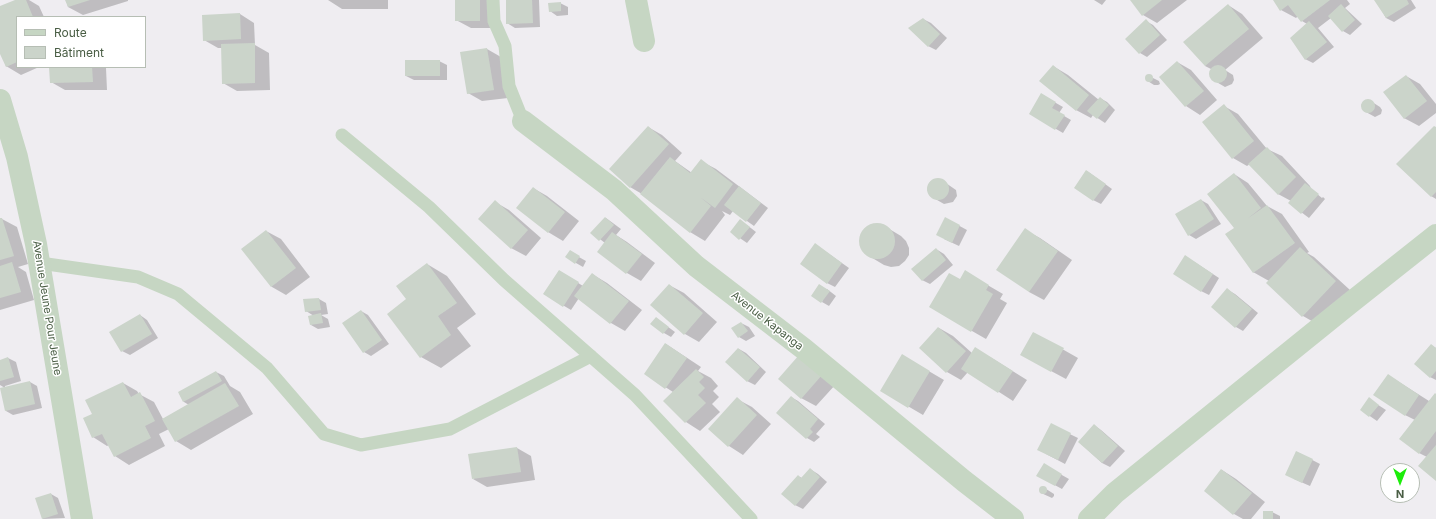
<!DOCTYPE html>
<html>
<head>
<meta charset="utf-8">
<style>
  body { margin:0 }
  #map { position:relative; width:1436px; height:519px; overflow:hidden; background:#efedf1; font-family:Inter,sans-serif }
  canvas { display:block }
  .legend { position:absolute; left:16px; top:16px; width:130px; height:52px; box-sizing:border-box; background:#fff; border:1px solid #b6beb4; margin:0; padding:5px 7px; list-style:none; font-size:12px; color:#495d44 }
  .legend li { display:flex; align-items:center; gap:8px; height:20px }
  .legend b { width:20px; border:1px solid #b6beb4 }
  .north { position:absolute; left:1380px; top:463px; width:40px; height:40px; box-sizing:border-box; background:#fff; border:1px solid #b6beb4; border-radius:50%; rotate:180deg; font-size:11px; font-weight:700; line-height:16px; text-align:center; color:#495d44 }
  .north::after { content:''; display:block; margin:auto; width:14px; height:18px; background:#1ded0b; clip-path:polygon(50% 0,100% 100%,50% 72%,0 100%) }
</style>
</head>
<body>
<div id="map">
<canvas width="1436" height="519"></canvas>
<ul class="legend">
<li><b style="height:5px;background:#c6d6c3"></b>Route</li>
<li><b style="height:11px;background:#cbd4ca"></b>Bâtiment</li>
</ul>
<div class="north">N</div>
</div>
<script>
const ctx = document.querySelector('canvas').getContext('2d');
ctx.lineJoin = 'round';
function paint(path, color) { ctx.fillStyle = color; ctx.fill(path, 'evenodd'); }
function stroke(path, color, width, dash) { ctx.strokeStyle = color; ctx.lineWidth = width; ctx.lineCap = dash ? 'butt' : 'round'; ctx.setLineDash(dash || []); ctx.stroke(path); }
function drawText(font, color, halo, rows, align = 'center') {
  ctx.font = font + ' Inter,sans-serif'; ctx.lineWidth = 3; ctx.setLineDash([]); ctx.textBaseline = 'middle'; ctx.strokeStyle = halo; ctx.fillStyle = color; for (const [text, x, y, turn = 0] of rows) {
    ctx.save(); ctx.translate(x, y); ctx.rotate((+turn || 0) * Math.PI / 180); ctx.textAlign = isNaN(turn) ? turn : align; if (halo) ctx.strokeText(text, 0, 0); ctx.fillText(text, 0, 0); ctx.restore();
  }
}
paint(new Path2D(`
  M18 0H29L39 6 44 17H17V67H39L21 75 6 66 0 51V8Z
  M66 0H128V1L83 15 68 7Z
  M328 0H388V9H342Z
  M456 0H494V28H471L456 20Z
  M507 0H539L540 27 515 28 507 23Z
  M1094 0H1106L1102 5Z
  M1131 0H1187L1157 23 1143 15Z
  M1274 0H1347L1350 4 1345 8 1362 24 1350 35 1343 31 1331 18 1318 28 1334 47 1313 63 1305 59 1307 24 1302 21 1298 16 1296 18 1281 10Z
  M1376 0H1411L1416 8 1394 22 1386 18Z
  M560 3 568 7V15L557 16 550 11Z
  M1228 5 1242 14 1263 38 1225 70 1233 75 1234 80 1232 84 1225 87 1213 80 1210 75 1213 70 1205 66Z
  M240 14 254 23 255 45 269 53 270 90 237 91 223 83 222 48H218L204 40Z
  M923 19 931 23 947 38 936 50 928 46Z
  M1146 21 1153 25 1167 40 1147 57 1140 53Z
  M487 49 501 57 508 98 482 101 468 93Z
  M439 61 447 65V80H414L406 76Z
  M1177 62 1191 70 1217 100 1200 115 1186 106Z
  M1053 66 1068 75 1099 100 1100 98 1107 102 1115 110 1105 123 1093 115 1091 118 1076 110Z
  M50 67H104L106 68 107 90H65L51 82Z
  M1147 75 1159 81 1160 84 1158 85H1154L1146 80Z
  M1406 76 1420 84 1436 104V113L1419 126 1404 118Z
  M1042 95 1063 107 1059 113 1071 120 1063 133 1030 114Z
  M1369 100 1380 107 1382 110 1381 114 1375 117 1364 111 1361 105 1365 101Z
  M1224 106 1238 114 1267 149 1282 156 1310 186 1311 189 1322 198 1323 197 1325 199 1309 218 1289 203 1291 201 1278 194 1250 164 1247 166 1233 158Z
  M648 127 662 135 682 153 675 161 692 173 701 161 716 169 768 208 754 226 733 211 730 215 722 211 725 215 705 241 690 232 642 194 630 187Z
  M1436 128V199L1431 196Z
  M1087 171 1112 189 1101 204 1093 200Z
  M1234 174 1248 183 1267 206 1282 214 1309 252 1307 253 1314 257 1350 290 1317 324 1303 316 1267 283 1269 281 1253 272 1235 228Z
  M936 179H940L956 190 957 196 953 202 944 204 930 196 927 189 930 182Z
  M533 188 547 196 579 221 563 241 548 232Z
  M1201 200 1208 204 1221 224 1196 239 1189 235Z
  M495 202 509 210 541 238 526 256 511 248Z
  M606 218 621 229 616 235 627 242 655 263 641 281 627 273 605 243 592 233Z
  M945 218 967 230 959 246 944 239Z
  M0 219H2L17 227 28 264 18 267 26 272 34 300 0 310Z
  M747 225 756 232 747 243 731 232Z
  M878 225 886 227 901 236 906 241 909 248V255L905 261 899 266 891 267 884 265 869 256 863 251 860 244 861 237 865 230 871 226Z
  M1025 230 1040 238 1072 260 1044 300 1029 292Z
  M266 231 281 239 310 277 286 295 272 287 242 249Z
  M822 249 849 268 835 287 827 283Z
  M936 249 944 254 953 265 930 284 922 280Z
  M570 252 586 261 583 267 576 263Z
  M1193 261 1219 278 1209 295 1201 291Z
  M427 264 447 276 476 314 457 328 471 346 441 368 421 357 408 300Z
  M559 271 583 286 592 274 607 283 642 310 625 331 611 323 579 298 571 310 544 294Z
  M965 272 1003 294 1000 299 1007 303 986 339 930 307 960 280Z
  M669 285 684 293 717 322 699 342 685 334Z
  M827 289 836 296 829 306 822 302Z
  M1228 290 1235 294 1258 313 1243 331 1236 327Z
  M319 299 326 303 328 314 321 315 328 319 330 327 318 329 311 325 314 316 306 311Z
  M361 311 368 315 389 344 371 356 364 352Z
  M140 315 147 320 158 338 130 355 122 351Z
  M656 318 675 332 671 337 664 333Z
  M741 323 749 327 755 336 746 341 739 337Z
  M939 328 953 336 972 353 990 357 1027 380 1013 401 968 372 961 380 947 372Z
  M1034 333 1078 358 1066 379 1036 363Z
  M666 344 701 367 698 371 711 378 718 386 713 391 719 397 712 404 720 412 700 431 686 422 673 392 645 374Z
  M1431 345 1436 348V380L1430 377Z
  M739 349 746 353 766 372 755 385 747 381Z
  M903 356 944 380 923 415 882 391Z
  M8 358 16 362 21 381 5 386V388L30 382 37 386 42 408 13 415 6 411 5 388 0 385V361Z
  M814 365 836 384 816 406 801 398Z
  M216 372 224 376 230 386 240 392 253 414 191 450 176 441 169 429 159 434 165 446 129 465 115 456 109 445 107 446 93 437 94 414 123 383 137 391 139 394 154 402 163 419 189 405 184 402 179 393Z
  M1388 375 1429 401 1436 395V479L1427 457 1419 453 1415 420 1405 415Z
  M791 397 798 401 825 424 816 434 820 437 814 442 807 438 778 413Z
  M737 399 752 407 771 424 743 455 729 446 710 429Z
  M1369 399 1386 410 1377 421 1361 410Z
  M1051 425 1078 438 1065 464 1046 454Z
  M1094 425 1101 430 1125 451 1110 467 1102 463 1079 442Z
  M517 448 531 456 535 480 487 487 473 479Z
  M1297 452 1320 464 1310 486 1294 479Z
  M1044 465 1069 479 1062 489 1038 476Z
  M810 469 818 474 827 482 803 509 795 505 798 476 802 478Z
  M1222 470 1236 479 1265 502 1251 519H1243L1234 514 1205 491Z
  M1043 487 1054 494V496L1052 498 1041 493V488Z
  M51 494 58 498 65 518 43 519 37 499Z
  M1272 512 1280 516V519H1264Z`), '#0003');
paint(new Path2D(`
  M15 0H26L33 17H17V62L6 67 0 54V6Z
  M65 0H90L68 7Z
  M455 0H480V21H455Z
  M506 0H532L533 23 506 24Z
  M1130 0H1162L1142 16Z
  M1273 0H1330L1301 22 1288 5 1280 11Z
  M1374 0H1407L1409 4 1386 18Z
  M561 2V11L549 12 548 3Z
  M1228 4 1249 29 1205 66 1183 42Z
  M1341 4 1355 20 1342 32 1328 16Z
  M240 13 241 39 203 41 202 15Z
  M923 18 940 34 928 47 908 28Z
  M1146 19 1160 35 1139 54 1125 39Z
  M1309 21 1327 42 1305 60 1290 38Z
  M255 43V83L222 84 221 44Z
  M487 48 494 90 467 94 460 52Z
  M405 60H440V76H405Z
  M1177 61 1204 91 1185 107 1159 77Z
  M1053 65 1089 95 1076 111 1039 81Z
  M1209 74a9 9 0 1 1 18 0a9 9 0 1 1-18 0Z
  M49 67H92L93 82 50 83Z
  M1145 78a4 4 0 1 1 8 0a4 4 0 1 1-8 0Z
  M1406 75 1427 101 1404 119 1383 92Z
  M1041 93 1056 102 1052 108 1065 115 1055 130 1029 114Z
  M1100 97 1109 105 1097 119 1087 111Z
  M1361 106a7 7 0 1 1 14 0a7 7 0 1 1-14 0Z
  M1224 104 1254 141 1232 159 1202 122Z
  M648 126 669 144 630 188 609 169Z
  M1434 126 1436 127V192L1431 197 1396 164Z
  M1267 147 1296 177 1278 195 1248 164Z
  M670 157 690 173 701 159 733 184 715 208 700 197 711 206 690 233 640 194Z
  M1086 170 1106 184 1093 201 1074 188Z
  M1234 173 1261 208 1247 219 1267 205 1295 243 1253 273 1225 234 1234 228 1207 194Z
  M927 189a11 11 0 1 1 22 0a11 11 0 1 1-22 0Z
  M1305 183 1319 194 1301 214 1288 203Z
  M739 186 761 203 746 222 724 205Z
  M533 187 565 212 548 233 516 208Z
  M1201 199 1214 219 1188 236 1175 214Z
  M495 200 528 230 511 249 478 219Z
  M605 217 614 225 599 241 590 233Z
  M945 217 960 225 952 243 936 235Z
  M0 218H2L14 256 0 260Z
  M740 219 750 227 739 240 730 232Z
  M859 241a18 18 0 1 1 36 0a18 18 0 1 1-36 0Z
  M1025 228 1058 251 1029 292 996 270Z
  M266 230 296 268 271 287 241 249Z
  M612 232 642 254 626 274 597 252Z
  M815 243 842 263 827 284 800 264Z
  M1300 247 1336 281 1302 317 1266 283Z
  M936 248 946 260 922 281 911 269Z
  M570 250 580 256 575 264 565 257Z
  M1185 255 1213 274 1201 292 1173 274Z
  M12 262 21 292 0 298V266Z
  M427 263 457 303 438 316 451 335 420 358 387 314 406 299 396 286Z
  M559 270 579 282 563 307 543 294Z
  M965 270 989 285 986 290 993 294 971 332 929 307 949 273 960 279Z
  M592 273 629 301 610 324 574 296Z
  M669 284 703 313 684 335 650 305Z
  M819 284 830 291 821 303 811 296Z
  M1227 288 1252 309 1235 328 1211 307Z
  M319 298 321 310 305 312 303 299Z
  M361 310 382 340 363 353 342 323Z
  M321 313 323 323 310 325 308 316Z
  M140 314 152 334 121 352 109 332Z
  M656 317 669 327 663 334 650 324Z
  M741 322 748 331 738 338 731 328Z
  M938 327 966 351 946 373 919 348Z
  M1033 332 1064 348 1051 372 1020 355Z
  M665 343 687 358 665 389 644 374Z
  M1431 344 1436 348V371L1430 378 1414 364Z
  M975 347 1013 371 998 393 961 369Z
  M738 348 760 367 747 382 725 362Z
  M902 354 930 371 908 408 880 391Z
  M799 355 822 375 801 399 778 379Z
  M8 357 14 377 0 381V360Z
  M696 369 704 377 699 382 705 388 698 395 706 403 685 423 663 401Z
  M216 371 222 381 183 402 178 392Z
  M1388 374 1419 395 1405 416 1373 395Z
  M30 381 35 404 5 411 0 388Z
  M123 382 131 397 140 392 155 421 145 426 151 438 114 457 102 434 92 438 83 418 92 414 85 400Z
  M225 383 239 406 175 442 162 419Z
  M1435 393 1436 394V431L1419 454 1399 439Z
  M791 396 818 419 810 429 813 432 806 439 776 413Z
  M737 397 757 415 728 447 708 429Z
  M1369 397 1379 405 1369 417 1360 410Z
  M1051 423 1071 433 1058 460 1037 450Z
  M1094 424 1118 446 1102 463 1078 442Z
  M1436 445V481L1418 466Z
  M517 447 521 472 472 479 468 454Z
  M1296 451 1313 459 1302 483 1285 475Z
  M1044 463 1062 474 1055 486 1036 476Z
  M810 468 820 477 795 506 781 494 798 475 801 478Z
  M1221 469 1252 493 1233 515 1204 491Z
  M1039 490a4 4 0 1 1 8 0a4 4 0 1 1-8 0Z
  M51 493 58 514 42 519 35 498Z
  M1263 511H1273V519H1263Z`), '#cbd4ca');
stroke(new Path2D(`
  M493 0 494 21 505 46 509 86 523 121
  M342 135 429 207 504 280 635 395 751 519
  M40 263 138 277 178 294 267 368 324 434 361 445 450 429 591 356`), '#c6d6c3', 13);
stroke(new Path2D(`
  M636 0 644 41
  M0 100 17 157 36 244 82 519
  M523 121 614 190 696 266 804 349 964 481 1013 519
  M1089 519 1115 493 1349 304 1436 235`), '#c6d6c3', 22);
drawText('11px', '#495d44', '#fff', [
  ["Avenue Jeune Pour Jeune",47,308,81],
  ["Avenue Kapanga",767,321,38]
]);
</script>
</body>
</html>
